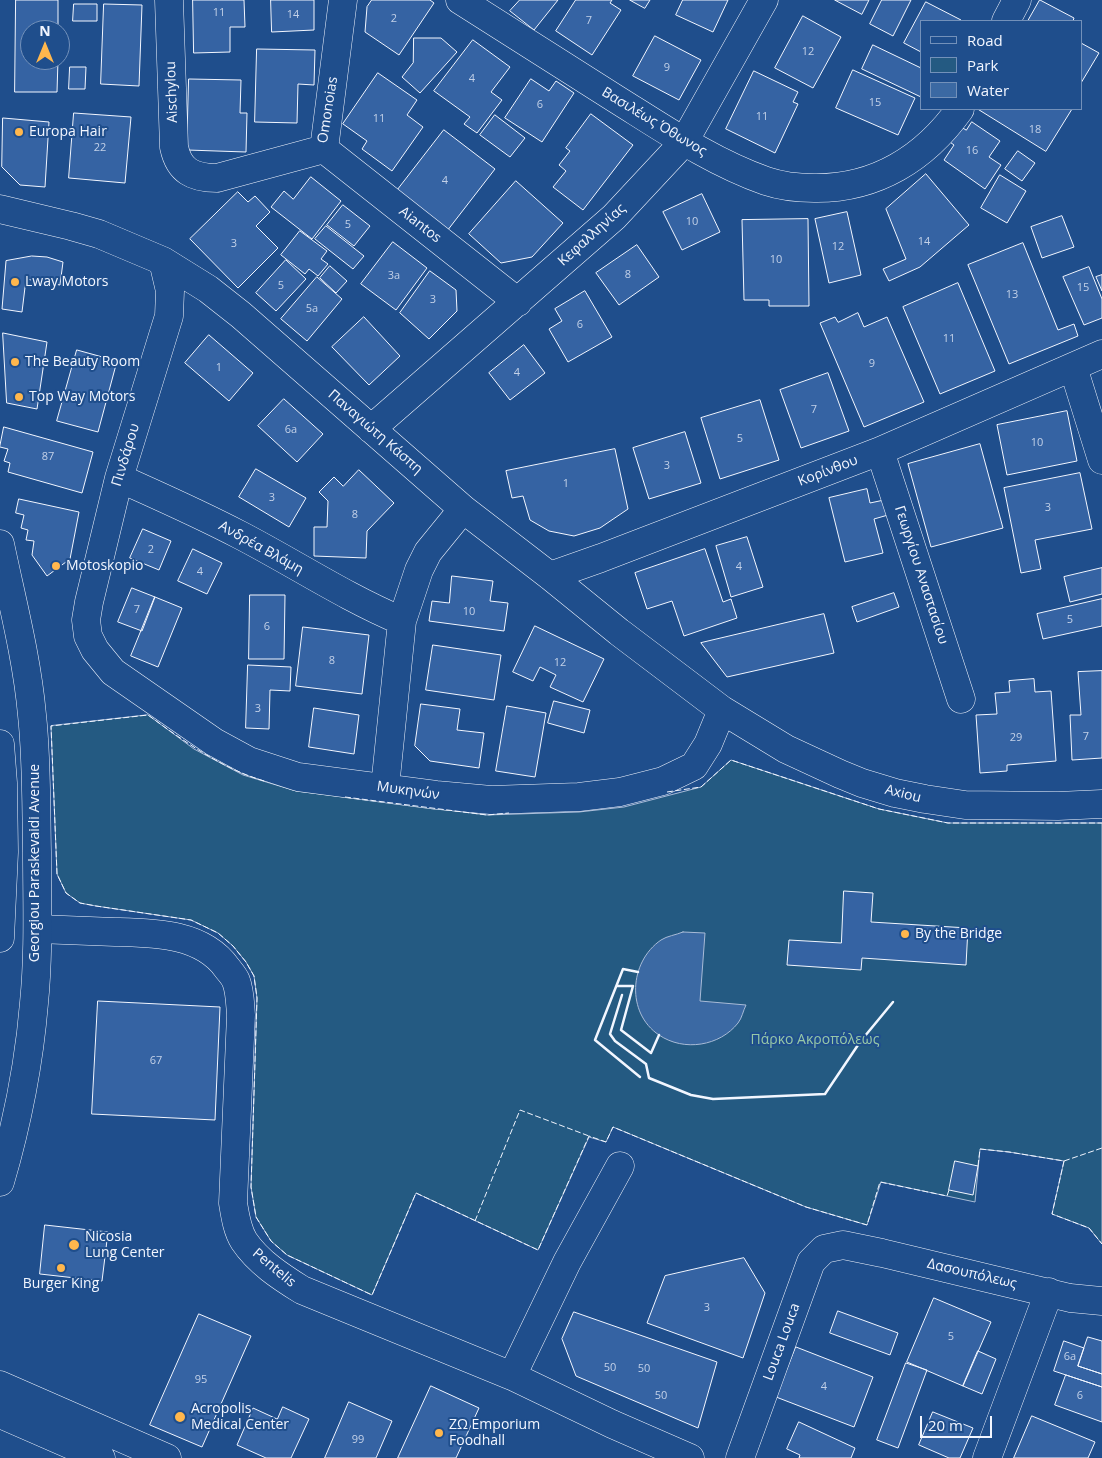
<!DOCTYPE html>
<html>
<head>
<meta charset="utf-8">
<style>
  body { margin:0 }
  #map { position:relative; width:1102px; height:1458px; overflow:hidden; background:#1f4e8c; font-family:"Open Sans",sans-serif }
  canvas { display:block }
  .legend { position:absolute; left:920px; top:20px; width:162px; height:90px; box-sizing:border-box; background:#1f4e8c; border:1px solid #7391ba; margin:0; padding:6px 9px; list-style:none; font-size:15px; color:#f2f6ff }
  .legend li { display:flex; align-items:center; gap:10px; height:25px }
  .legend b { width:25px; border:1px solid #7391ba }
  .north { position:absolute; left:20px; top:20px; width:50px; height:50px; box-sizing:border-box; background:#1f4e8c; border:1px solid #7391ba; border-radius:50%; rotate:0deg; font-size:14px; font-weight:700; line-height:20px; text-align:center; color:#f2f6ff }
  .north::after { content:''; display:block; margin:auto; width:18px; height:22px; background:#ffb74d; clip-path:polygon(50% 0,100% 100%,50% 72%,0 100%) }
  .scale { position:absolute; left:920px; top:1416px; width:72px; height:22px; box-sizing:border-box; border:2px solid #f2f6ff; border-top:0; padding-left:6px; font-size:15px; line-height:18px; white-space:nowrap; color:#f2f6ff; -webkit-text-stroke:4px #1f4e8c; paint-order:stroke }
</style>
</head>
<body>
<div id="map">
<canvas width="1102" height="1458"></canvas>
<ul class="legend">
<li><b style="height:6px;background:#1f4e8c"></b>Road</li>
<li><b style="height:14px;background:#245a82"></b>Park</li>
<li><b style="height:14px;background:#3b69a3"></b>Water</li>
</ul>
<div class="north">N</div>
<div class="scale">20 m</div>
</div>
<script>
const ctx = document.querySelector('canvas').getContext('2d');
ctx.lineJoin = 'round';
function paint(path, color) { ctx.fillStyle = color; ctx.fill(path, 'evenodd'); }
function stroke(path, color, width, dash) { ctx.strokeStyle = color; ctx.lineWidth = width; ctx.lineCap = dash ? 'butt' : 'round'; ctx.setLineDash(dash || []); ctx.stroke(path); }
function drawText(font, color, halo, rows, align = 'center') {
  ctx.font = font + ' "Open Sans",sans-serif'; ctx.lineWidth = 4; ctx.setLineDash([]); ctx.textBaseline = 'middle'; ctx.strokeStyle = halo; ctx.fillStyle = color; for (const [text, x, y, turn = 0] of rows) {
    ctx.save(); ctx.translate(x, y); ctx.rotate((+turn || 0) * Math.PI / 180); ctx.textAlign = isNaN(turn) ? turn : align; if (halo) ctx.strokeText(text, 0, 0); ctx.fillText(text, 0, 0); ctx.restore();
  }
}
const green = new Path2D(`
  M148 715 194 749 243 775 296 791 487 815 579 812 624 807 701 787 731 760 879 809 948 823H1102V1244L1089 1228 1052 1214 1064 1161 1009 1152 980 1149 975 1202 881 1182 867 1225 806 1207 613 1127 606 1142 589 1137 538 1250 416 1193 372 1295 287 1255 271 1241 256 1217 251 1187 257 998 254 976 246 962 233 946 218 933 191 920 96 906 80 903 66 893 57 874 51 726Z`);
paint(green, '#245a82');
stroke(green, '#a8bbd7', 1);
const water = new Path2D(`
  M683 932 705 933 700 1001 746 1005C743 1011 742 1018 738 1023 720 1046 684 1052 659 1035 626 1013 629 962 661 940 667 936 676 935 683 932Z`);
paint(water, '#3b69a3');
stroke(water, '#a8bbd7', 1);
const building = new Path2D(`
  M16 0H58V30H30V60H58L57 92H15Z
  M193 0H244L245 27H230V52L194 53Z
  M271 0H314V30L272 32Z
  M372 0H430L434 3 399 55 365 32 367 7Z
  M520 0H558L534 30 510 11Z
  M576 0H612L610 3 621 10 592 55 556 31Z
  M630 0H650L645 8Z
  M683 0H728L713 32 676 15Z
  M835 0H869L862 14Z
  M882 0H911L893 36 870 24Z
  M1040 0 1074 18 1073 21H1028Z
  M926 2 961 20V21H921V52L904 43Z
  M74 4H97V21H73Z
  M104 4 142 5 139 86 101 84Z
  M803 16 841 37 813 88 775 68Z
  M655 36 701 60 679 100 633 76Z
  M414 38H441L457 52 420 93 402 77 413 63Z
  M473 40 510 67 491 92 502 100 477 133 464 124 470 117 434 91Z
  M1081 43 1099 53 1081 83Z
  M873 45 921 68V97L862 69Z
  M257 49 315 50 314 85 298 84 297 123 255 122Z
  M70 67H86L85 89H69Z
  M853 70 915 98 898 135 836 108Z
  M754 71 798 92 793 102 798 104 775 153 726 129Z
  M378 73 417 100 407 115 423 127 392 171 362 149 367 141 343 124Z
  M189 79 241 80 240 113H247L246 152 187 150Z
  M531 79 549 91 556 81 574 93 542 142 505 118Z
  M978 109H1072L1046 151Z
  M74 113 131 117 125 183 69 178Z
  M591 114 633 145 583 210 553 187 566 171 559 165 570 151 566 148Z
  M495 115 525 138 510 157 480 135Z
  M3 118 49 122 45 187 20 185 2 167Z
  M972 122 1000 141 989 157 1001 165 985 189 944 160 954 145 947 140 958 125 966 130Z
  M444 130 495 169 447 231 396 192Z
  M1018 151 1035 163 1022 181 1005 169Z
  M926 174 969 225 920 267 889 281 883 269 906 259 886 209Z
  M1000 175 1026 191 1007 223 981 208Z
  M311 177 341 201 312 239 271 207 284 191 293 199Z
  M516 181 563 223 532 257 501 263 469 234Z
  M238 192 248 202 255 196 270 212 256 226 278 248 238 288 190 239Z
  M702 194 720 232 682 250 663 212Z
  M343 205 370 226 354 246 327 225Z
  M847 212 861 275 829 283 815 219Z
  M1062 216 1074 247 1042 258 1031 227Z
  M808 219 809 306H769V300H744L742 220Z
  M326 226 364 256 353 269 315 239Z
  M300 231 327 251 321 259 328 264 318 276 309 269 305 274 281 255Z
  M393 242 427 268 396 310 361 284Z
  M1023 243 1058 330 1074 324 1078 336 1009 364 968 265Z
  M637 245 659 277 619 305 596 273Z
  M32 256 47 257 63 262 60 285 26 279 22 312 2 309 6 261Z
  M286 260 306 279 276 311 256 293Z
  M330 266 347 281 336 293 320 278Z
  M1089 267 1102 299V318L1084 325 1063 277Z
  M430 271 456 290 457 311 429 339 400 313Z
  M1102 275V291L1096 277Z
  M317 277 342 299 307 341 281 319Z
  M958 283 995 371 940 394 903 307Z
  M585 291 612 337 568 362 549 329 562 321 555 309Z
  M858 313 864 327 887 317 924 402 864 427 820 323 835 317 838 322Z
  M364 317 400 356 369 385 332 347Z
  M3 333 47 342 37 409 7 403Z
  M209 335 253 373 229 401 185 363Z
  M524 345 545 373 510 400 489 373Z
  M77 350 117 361 98 432 57 421Z
  M828 373 849 431 801 448 780 390Z
  M284 399 323 434 297 462 258 426Z
  M760 400 779 460 720 479 701 418Z
  M1067 411 1077 461 1007 475 997 425Z
  M4 427 93 452 82 493 8 472 10 463 4 461 8 449 0 447Z
  M685 432 701 483 649 499 633 448Z
  M980 444 1003 528 931 547 908 464Z
  M615 449 628 509 600 528 574 536 549 531 530 520 523 496 512 498 506 471Z
  M256 469 306 498 289 527 239 497Z
  M359 470 394 503 367 531 366 558 314 556V527H327L328 501 319 492 334 477 343 486Z
  M1080 473 1092 529 1035 540 1041 569 1021 573 1004 488Z
  M867 489 870 503 884 500 888 515 874 519 883 553 845 562 829 498Z
  M19 499 79 512 70 559 47 576 32 555 34 541 26 540 28 530 21 528 24 515 16 513Z
  M143 529 171 541 159 570 130 558Z
  M747 537 763 587 731 597 716 546Z
  M193 549 222 563 207 594 178 581Z
  M705 549 723 602 731 599 737 618 684 636 672 601 647 609 635 573Z
  M1102 568V594L1070 602 1064 577Z
  M452 576 493 581 490 601 508 603 504 631 429 621 432 601 449 603Z
  M132 588 155 597 142 631 118 622Z
  M894 593 899 607 857 622 852 607Z
  M250 595H285L284 659H249Z
  M155 597 182 608 158 667 131 656Z
  M1102 599V626L1043 639 1037 614Z
  M824 614 834 653 727 677 701 643Z
  M535 626 604 659 583 702 550 687 556 675 540 667 533 681 513 672Z
  M303 627 369 635 362 694 296 686Z
  M433 645 501 655 494 700 426 690Z
  M248 665 291 667 290 691 270 690 269 729 246 728Z
  M1102 671V758L1072 760 1070 715H1081L1078 672Z
  M1034 679 1035 692 1051 691 1056 761 1007 765V771L980 773 976 715 997 714 995 693 1010 692 1009 681Z
  M554 701 590 710 584 733 548 723Z
  M421 704 460 709 457 730 484 733 479 768 430 761 415 746Z
  M507 706 546 713 535 777 496 771Z
  M314 708 359 715 354 754 309 747Z
  M844 891 873 893 871 922 968 928 966 965 862 958 861 970 787 965 789 940 841 943Z
  M98 1001 220 1007 215 1120 92 1114Z
  M955 1161 978 1166 973 1195 949 1190Z
  M45 1225 108 1232 102 1281 40 1274Z
  M744 1258 765 1293 743 1358 647 1323 665 1276Z
  M934 1298 991 1322 963 1386 907 1362Z
  M838 1311 898 1333 890 1355 830 1333Z
  M574 1312 717 1362 698 1428 576 1376 562 1339Z
  M199 1314 251 1336 202 1447 150 1425Z
  M1088 1337 1102 1341V1374L1078 1366Z
  M1064 1341 1084 1348 1078 1366 1102 1374V1387L1054 1371Z
  M796 1347 873 1377 854 1427 776 1397Z
  M978 1351 996 1359 982 1394 963 1386Z
  M906 1363 927 1370 898 1448 877 1440Z
  M1066 1375 1102 1387V1422L1055 1405Z
  M431 1386 479 1408 456 1458H398Z
  M349 1402 392 1421 376 1458H325Z
  M283 1407 309 1419 291 1458H266L237 1445 253 1408 277 1419Z
  M933 1412 973 1428 960 1458H949L919 1445Z
  M1032 1416 1095 1442 1088 1458H1014Z
  M799 1422 855 1448 851 1458H799L800 1455 787 1449Z`);
paint(building, '#3563a3');
stroke(building, '#f2f6ff', 1);
const minor = new Path2D(`
  M169 0 174 147C179 171 193 178 217 178L324 149
  M460 0C512 33 564 66 616 99 664 129 712 162 766 181 781 186 798 188 814 188 876 189 925 158 960 109
  M1006 21 1017 0
  M324 149 518 302
  M324 149 343 0
  M0 209 71 226 99 234 163 261 208 289 241 315 463 509 550 576 619 632 722 710 786 749 840 774 862 783 895 793 925 799 965 805 1058 806 1102 804
  M163 261 170 291 169 316 119 478 89 602 86 620 88 636 95 650 113 672 214 742 249 761 298 777 436 795 491 800 579 797 620 792 663 781 694 766 708 744 722 710
  M1073 367 1102 460
  M371 429 614 217 684 142 764 0
  M880 451 961 699
  M119 478C159 496 200 514 240 535 294 563 345 597 402 621
  M550 576 601 558 880 451 1102 354
  M385 787 402 621 419 570 428 552 463 509
  M38 929C63 930 89 931 115 932 154 933 202 933 227 968 230 972 234 976 236 981 240 991 240 1003 241 1015L233 1203C235 1215 237 1230 244 1241 258 1262 281 1277 302 1290L512 1376 612 1424 690 1458
  M512 1376 567 1262 620 1166
  M740 1458 811 1262 824 1249 843 1245 882 1253 1070 1298 1102 1301
  M987 1458 1049 1292`);
const major = new Path2D(`
  M0 544C12 601 27 658 32 715 37 761 36 807 37 852 37 902 39 953 34 1003 29 1064 17 1124 0 1182
  M0 744 3 783 4 852 0 938
  M0 1385 167 1458
  M0 1414 101 1458`);
stroke(minor, '#f2f6ff', 29);
stroke(major, '#f2f6ff', 29);
stroke(minor, '#1f4e8c', 28);
stroke(major, '#1f4e8c', 28);
stroke(new Path2D(`
  M264 781C221 768 185 742 148 715L51 726 57 874 66 893 80 903 96 906 191 920 218 933 233 946 246 962 254 976 257 998 251 1187 256 1217 271 1241 287 1255 372 1295 416 1193 538 1250 589 1136 606 1142 613 1127 806 1207 867 1225 880 1182 947 1196 949 1190
  M667 792 701 787 731 760 879 809 948 823H1102
  M345 797 487 815 509 813
  M1064 1161 1102 1148
  M978 1166 980 1149 1009 1152 1064 1161 1052 1214 1089 1228 1102 1244
  M475 1221 520 1110 589 1136`), '#f2f6ff', 1, [6, 2.5]);
stroke(new Path2D(`
  M638 972 623 969 595 1040 640 1077
  M617 986H633L621 1030 651 1053 659 1035
  M622 995 610 1034 615 1041 646 1064 649 1078 691 1095 713 1099 825 1094 860 1042 893 1002`), '#f2f6ff', 2.5);
for (const [x, y, r, color] of [
  [19,132,5,"#ffb74d"],
  [15,282,5,"#ffb74d"],
  [15,362,5,"#ffb74d"],
  [19,397,5,"#ffb74d"],
  [56,566,5,"#ffb74d"],
  [905,934,5,"#ffb74d"],
  [74,1245,6,"#ffb74d"],
  [61,1268,5,"#ffb74d"],
  [180,1417,6,"#ffb74d"],
  [439,1433,5,"#ffb74d"]
]) { const dot = new Path2D(); dot.arc(x, y, r, 0, 2 * Math.PI); ctx.fillStyle = color; ctx.fill(dot); stroke(dot, '#1f4e8c', 2); }
drawText('11px', '#c3d1e8', null, [
  ["11",219,13],
  ["14",293,15],
  ["2",394,19],
  ["7",589,21],
  ["12",808,52],
  ["9",667,68],
  ["4",472,79],
  ["15",875,103],
  ["6",540,105],
  ["11",762,117],
  ["11",379,119],
  ["18",1035,130],
  ["22",100,148],
  ["16",972,151],
  ["4",445,181],
  ["10",692,222],
  ["5",348,225],
  ["14",924,242],
  ["3",234,244],
  ["12",838,247],
  ["10",776,260],
  ["8",628,275],
  ["3a",394,276],
  ["5",281,286],
  ["15",1083,288],
  ["13",1012,295],
  ["3",433,300],
  ["5a",312,309],
  ["6",580,325],
  ["11",949,339],
  ["9",872,364],
  ["1",219,368],
  ["4",517,373],
  ["7",814,410],
  ["6a",291,430],
  ["5",740,439],
  ["10",1037,443],
  ["87",48,457],
  ["3",667,466],
  ["1",566,484],
  ["3",272,498],
  ["3",1048,508],
  ["8",355,515],
  ["2",151,550],
  ["4",739,567],
  ["4",200,572],
  ["7",137,610],
  ["10",469,612],
  ["5",1070,620],
  ["6",267,627],
  ["8",332,661],
  ["12",560,663],
  ["3",258,709],
  ["7",1086,737],
  ["29",1016,738],
  ["67",156,1061],
  ["3",707,1308],
  ["5",951,1337],
  ["6a",1070,1357],
  ["50",610,1368],
  ["50",644,1369],
  ["95",201,1380],
  ["4",824,1387],
  ["50",661,1396],
  ["6",1080,1396],
  ["99",358,1440]
]);
drawText('14px', '#f2f6ff', '#1f4e8c', [
  ["Aischylou",172,92,-92],
  ["Omonoias",328,110,-81],
  ["Βασιλέως Όθωνος",654,122,31],
  ["Aiantos",420,225,38],
  ["Κεφαλληνίας",592,235,-42],
  ["Παναγιώτη Κάσπη",375,432,41],
  ["Πινδάρου",126,455,-73],
  ["Κορίνθου",828,471,-21],
  ["Ανδρέα Βλάμη",261,548,29],
  ["Γεωργίου Αναστασίου",921,575,72],
  ["Μυκηνών",408,791,8],
  ["Axiou",903,794,14],
  ["Georgiou Paraskevaidi Avenue",35,863,-90],
  ["Pentelis",274,1268,40],
  ["Δασουπόλεως",972,1274,13],
  ["Louca Louca",782,1342,-70]
]);
drawText('14px', '#f2f6ff', '#1f4e8c', [
  ["Europa Hair",29,132],
  ["Lway Motors",25,282],
  ["The Beauty Room",25,362],
  ["Top Way Motors",29,397],
  ["Motoskopio",66,566],
  ["By the Bridge",915,934],
  ["Nicosia",85,1237],
  ["Lung Center",85,1253],
  ["Burger King",61,1284,"center"],
  ["Acropolis",191,1409],
  ["Medical Center",191,1425],
  ["ΖΩ Emporium",449,1425],
  ["Foodhall",449,1441]
], 'left');
drawText('14px', '#97c8a6', '#1f4e8c', [
  ["Πάρκο Ακροπόλεως",815,1040]
]);
</script>
</body>
</html>
